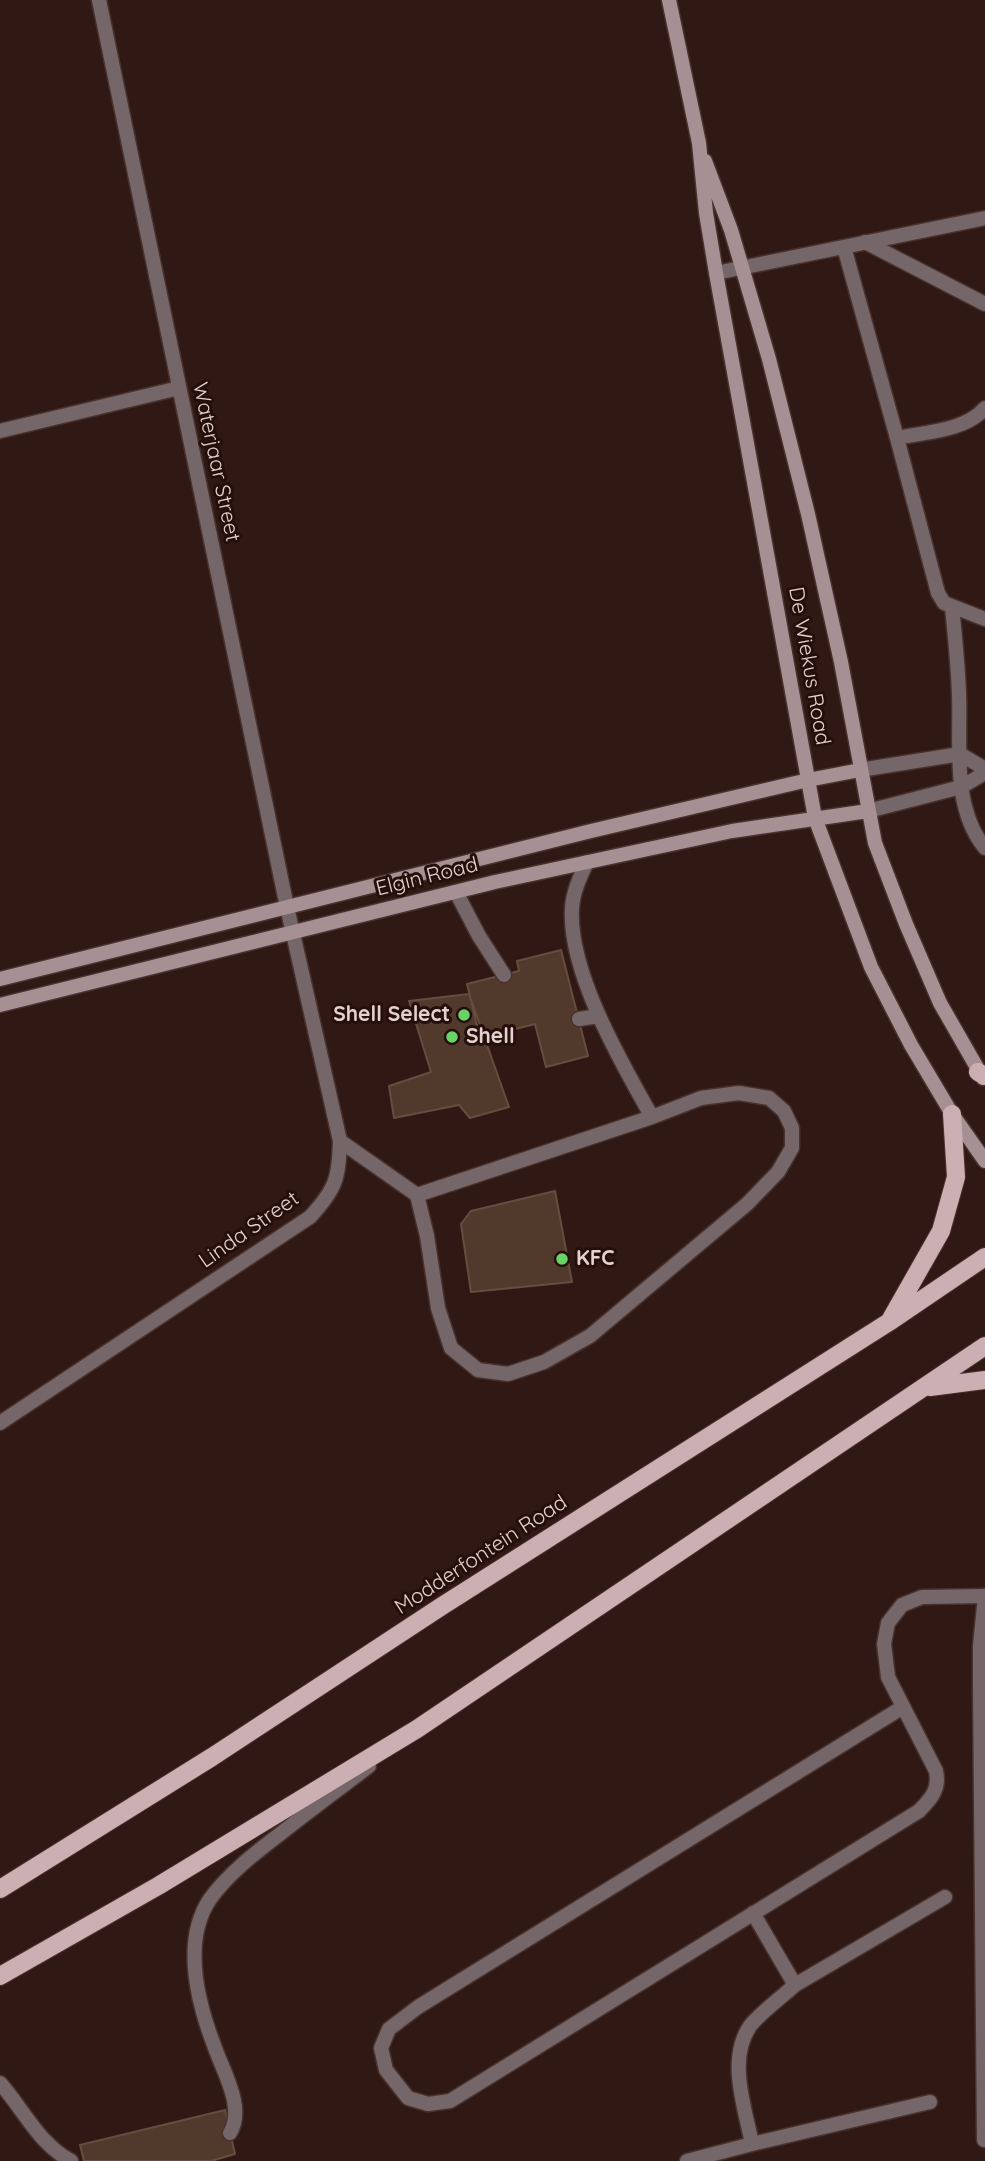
<!DOCTYPE html>
<html>
<head>
<meta charset="utf-8">
<style>
  body { margin:0 }
  canvas { display:block; background:#301814 }
</style>
</head>
<body>
<canvas width="985" height="2161"></canvas>
<script>
const ctx = document.querySelector('canvas').getContext('2d');
ctx.lineJoin = 'round';
function paint(path, color) { ctx.fillStyle = color; ctx.fill(path, 'evenodd'); }
function stroke(path, color, width, dash) { ctx.strokeStyle = color; ctx.lineWidth = width; ctx.lineCap = dash ? 'butt' : 'round'; ctx.setLineDash(dash || []); ctx.stroke(path); }
function drawText(font, color, halo, rows, align = 'center') {
  ctx.font = font + ' Quicksand,sans-serif'; ctx.lineWidth = 6; ctx.setLineDash([]); ctx.textBaseline = 'middle'; ctx.strokeStyle = halo; ctx.fillStyle = color; for (const [text, x, y, turn = 0] of rows) {
    ctx.save(); ctx.translate(x, y); ctx.rotate((+turn || 0) * Math.PI / 180); ctx.textAlign = isNaN(turn) ? turn : align; if (halo) ctx.strokeText(text, 0, 0); ctx.fillText(text, 0, 0); ctx.restore();
  }
}
const building = new Path2D(`
  M561 950 588 1056 546 1067 535 1024 480 1038 467 984 519 971 517 961Z
  M469 994 509 1107 470 1118 459 1105 394 1118 389 1086 431 1072 409 1001Z
  M555 1191 572 1282 471 1292 461 1224 471 1211Z
  M225 2110 235 2154 211 2161H84L80 2145Z`);
paint(building, '#513a2c');
stroke(building, '#654d3f', 2);
const lane = new Path2D(`
  M865 242 985 304
  M844 247 897 438 938 593 944 603 985 619
  M716 273 985 218
  M897 438C926 432 965 431 985 408
  M952 607C955 636 958 665 959 694 961 743 951 807 985 848
  M860 770 960 754 985 769
  M868 811 961 787 985 773
  M587 862C580 877 573 892 572 908 568 971 621 1062 652 1117
  M456 892 479 936 504 975
  M579 1019 599 1016
  M340 1141 417 1195 427 1236 438 1308 451 1348 478 1370 508 1374 544 1362 590 1336 747 1204 778 1172 792 1148V1128L784 1111 769 1098 739 1093 701 1098 652 1117 417 1195
  M0 2083C24 2110 38 2143 71 2161
  M230 2133C245 2108 224 2073 215 2048 198 2004 181 1942 210 1899 229 1873 255 1853 280 1834 309 1811 339 1789 369 1766
  M984 2140 980 1687V1646L985 1596`);
const street = new Path2D(`
  M0 431 179 388
  M0 1423 310 1217C336 1189 339 1178 340 1141L287 907 99 0
  M903 1707 418 2007 389 2029 381 2048 386 2070 408 2098 428 2104 450 2101 919 1811C931 1799 940 1789 936 1771L888 1677 884 1644 888 1623 902 1605 922 1597 985 1596
  M753 1913 795 1985 945 1897
  M752 2144 930 2102
  M687 2161 752 2144C745 2107 727 2060 750 2026 758 2015 784 1995 795 1985`);
const secondary = new Path2D(`
  M669 0 699 143 706 213 716 273 815 818 871 967 911 1045 952 1114 985 1161
  M705 161 731 230 769 359 808 514 841 662 875 843 906 924 940 1003 983 1078
  M0 979 591 831 808 780 860 770
  M0 1005 495 882 732 831 868 811`);
const primary = new Path2D(`
  M978 1072 985 1076
  M891 1319 941 1231 956 1177 952 1114
  M930 1387 985 1380
  M0 1889 212 1757 442 1606 889 1322 985 1257
  M0 1976 158 1886 417 1729 985 1346`);
stroke(lane, '#49322e', 17);
stroke(street, '#49322e', 17);
stroke(secondary, '#49322e', 17);
stroke(primary, '#49322e', 20);
stroke(lane, '#756769', 14);
stroke(street, '#756769', 14);
stroke(secondary, '#a69093', 14);
stroke(primary, '#ccafb3', 18);
for (const [x, y, r, color] of [
  [464,1015,7,"#68d465"],
  [452,1037,7,"#68d465"],
  [562,1259,7,"#68d465"]
]) { const dot = new Path2D(); dot.arc(x, y, r, 0, 2 * Math.PI); ctx.fillStyle = color; ctx.fill(dot); stroke(dot, '#260f0b', 2.5); }
drawText('21px', '#e3d2cf', '#260f0b', [
  ["Waterjaar Street",216,462,78],
  ["De Wiekus Road",809,666,80],
  ["Elgin Road",427,877,-14],
  ["Linda Street",249,1230,-35],
  ["Modderfontein Road",481,1555,-33]
]);
drawText('bold 21px', '#e3d2cf', '#260f0b', [
  ["Shell Select",450,1015,"right"],
  ["Shell",466,1037],
  ["KFC",576,1259]
], 'left');
</script>
</body>
</html>
